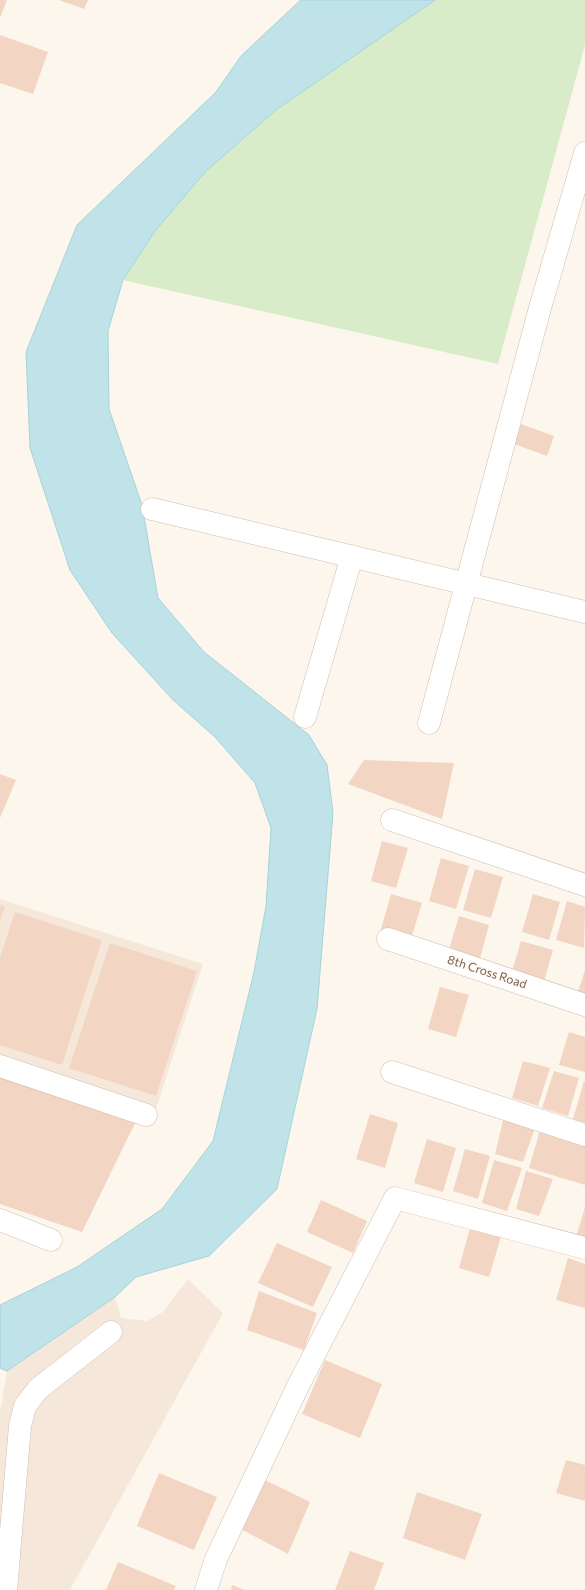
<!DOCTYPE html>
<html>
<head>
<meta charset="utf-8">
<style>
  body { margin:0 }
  canvas { display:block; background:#fdf6ec }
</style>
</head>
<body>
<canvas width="585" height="1590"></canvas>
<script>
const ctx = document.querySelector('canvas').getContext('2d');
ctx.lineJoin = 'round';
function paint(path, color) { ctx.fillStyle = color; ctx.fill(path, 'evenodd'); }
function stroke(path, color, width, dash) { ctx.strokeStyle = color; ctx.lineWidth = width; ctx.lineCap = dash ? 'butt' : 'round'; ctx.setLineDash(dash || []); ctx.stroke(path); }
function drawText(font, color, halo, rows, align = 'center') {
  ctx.font = font + ' Commissioner,sans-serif'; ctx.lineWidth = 3; ctx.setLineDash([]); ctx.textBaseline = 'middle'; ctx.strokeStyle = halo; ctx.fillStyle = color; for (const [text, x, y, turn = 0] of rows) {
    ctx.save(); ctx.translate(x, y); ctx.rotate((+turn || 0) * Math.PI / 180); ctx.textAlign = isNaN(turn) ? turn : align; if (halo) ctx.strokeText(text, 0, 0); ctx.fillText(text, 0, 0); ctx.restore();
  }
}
paint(new Path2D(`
  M0 899 203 964 156 1109 0 1058Z
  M188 1279 223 1313 70 1590H0V1412L7 1371 115 1297 121 1318 147 1321 163 1312Z`), '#f5e8da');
paint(new Path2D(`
  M435 0H585V45L498 364 123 280 155 231 206 171 276 110Z`), '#d8ecc9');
const water = new Path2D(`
  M301 0H435L276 110 206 171 155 231 123 280 108 331 109 409 142 505 158 598 204 652 309 735 327 765 333 813 317 1009 277 1189 209 1256 136 1277 115 1297 7 1371 0 1368V1305L77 1267 162 1209 213 1141 254 972 266 906 271 828 255 783 215 737 173 700 112 633 70 570 30 448 26 352 77 225 216 92 241 56Z`);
paint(water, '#bfe3e8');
stroke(water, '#a5d3da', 1);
paint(new Path2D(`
  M0 0H7L0 18Z
  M59 0H88L84 9Z
  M0 35 48 52 33 94 0 83Z
  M521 424 554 436 547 456 514 444Z
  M364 760 454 763 442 819 348 784Z
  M0 774 16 780 0 818Z
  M382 841 408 848 396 888 371 881Z
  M441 858 469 866 456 909 429 901Z
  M475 869 503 877 491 918 463 910Z
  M391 894 422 903 410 942 380 933Z
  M533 894 560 902 549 940 522 932Z
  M567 901 585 907 584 948 556 940Z
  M0 905 5 907 0 920Z
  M15 912 102 940 62 1065 0 1045V958Z
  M459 916 489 925 479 962 448 953Z
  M521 941 553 950 543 985 511 975Z
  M110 943 197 971 156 1096 69 1068Z
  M585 970V994L578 992Z
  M440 987 469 995 456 1037 428 1029Z
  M569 1032 585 1037V1072L559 1065Z
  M523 1061 550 1068 538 1106 512 1098Z
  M0 1070 138 1117 82 1232 0 1204Z
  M554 1071 579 1078 568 1116 542 1108Z
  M584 1081 585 1082V1123L573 1119Z
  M370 1114 398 1123 385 1168 356 1159Z
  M504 1117 535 1128 523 1162 495 1154Z
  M541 1127 585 1140V1185L529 1168Z
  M427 1139 456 1148 443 1192 414 1183Z
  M465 1149 490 1156 478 1199 453 1191Z
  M494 1160 522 1168 507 1211 482 1203Z
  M526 1171 553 1179 539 1216 516 1209Z
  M321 1200 367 1221 353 1253 307 1232Z
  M585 1207V1239L576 1237Z
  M470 1228 501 1237 489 1277 459 1268Z
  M277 1243 332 1267 313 1307 258 1283Z
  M568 1258 585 1264V1308L556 1300Z
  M259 1291 317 1313 304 1350 247 1330Z
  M325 1360 382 1384 360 1438 302 1414Z
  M566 1460 585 1465V1501L556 1493Z
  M159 1473 217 1497 194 1550 137 1526Z
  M263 1479 310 1502 288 1554 237 1527Z
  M417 1492 482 1514 465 1560 403 1538Z
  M350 1551 384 1563 374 1590H335Z
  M118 1562 176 1586 174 1590H106Z
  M232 1585 245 1590H231Z`), '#f3d5c3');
const minor = new Path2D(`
  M152 509 585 612
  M305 717 352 556
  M429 723 540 308 585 153
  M392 820 585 885
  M388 939 585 1005
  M0 1066 146 1115
  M392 1072 585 1135
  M0 1220 51 1240
  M6 1590 20 1426 25 1406 38 1389 111 1332
  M206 1590 216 1559 298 1386 395 1198 585 1248`);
stroke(minor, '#d1beb0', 23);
stroke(minor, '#fff', 22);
drawText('12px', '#7a5c4d', '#fffaf3', [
  ["8th Cross Road",487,972,18]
]);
</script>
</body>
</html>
